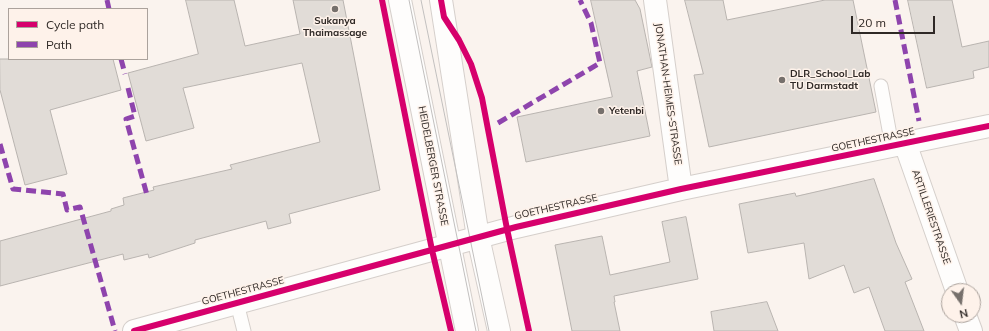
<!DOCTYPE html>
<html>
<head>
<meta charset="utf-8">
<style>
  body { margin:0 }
  #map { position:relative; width:989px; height:331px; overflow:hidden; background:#faf3ee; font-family:Mulish,sans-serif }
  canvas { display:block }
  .legend { position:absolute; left:8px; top:8px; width:140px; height:52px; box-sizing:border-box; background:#fef2ea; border:1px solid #aba29c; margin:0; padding:5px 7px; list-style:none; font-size:12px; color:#2f2926 }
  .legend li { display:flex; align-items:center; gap:8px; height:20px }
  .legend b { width:20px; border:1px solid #aba29c }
  .north { position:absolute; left:941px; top:283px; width:40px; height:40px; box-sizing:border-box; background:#fef2ea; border:1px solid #aba29c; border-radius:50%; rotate:166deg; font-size:11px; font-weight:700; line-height:16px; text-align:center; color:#2f2926 }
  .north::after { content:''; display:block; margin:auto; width:14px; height:18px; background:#76706c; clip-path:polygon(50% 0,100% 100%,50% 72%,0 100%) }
  .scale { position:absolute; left:851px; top:16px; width:84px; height:18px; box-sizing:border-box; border:2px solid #2f2926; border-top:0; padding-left:5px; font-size:12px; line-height:14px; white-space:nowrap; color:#2f2926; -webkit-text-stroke:3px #fef2ea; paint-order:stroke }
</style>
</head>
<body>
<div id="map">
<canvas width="989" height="331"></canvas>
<ul class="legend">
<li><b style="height:5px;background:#d6006c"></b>Cycle path</li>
<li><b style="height:5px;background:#8e44ad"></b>Path</li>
</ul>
<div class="north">N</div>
<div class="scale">20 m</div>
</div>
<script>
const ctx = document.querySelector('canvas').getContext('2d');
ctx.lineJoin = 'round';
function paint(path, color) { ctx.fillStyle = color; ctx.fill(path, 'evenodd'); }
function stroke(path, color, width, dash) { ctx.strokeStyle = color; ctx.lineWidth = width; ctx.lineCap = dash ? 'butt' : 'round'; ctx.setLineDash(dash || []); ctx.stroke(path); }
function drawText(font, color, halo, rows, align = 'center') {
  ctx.font = font + ' Mulish,sans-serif'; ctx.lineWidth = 3; ctx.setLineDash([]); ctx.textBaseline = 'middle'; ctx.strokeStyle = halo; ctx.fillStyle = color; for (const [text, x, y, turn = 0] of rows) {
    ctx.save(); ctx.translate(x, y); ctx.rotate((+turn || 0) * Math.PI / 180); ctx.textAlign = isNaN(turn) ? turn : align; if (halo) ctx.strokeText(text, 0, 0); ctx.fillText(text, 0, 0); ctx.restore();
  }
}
const building = new Path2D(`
  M186 0H234L245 46 300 34 293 0H343L380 190 289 214 291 223 268 229 266 221 195 240V243L149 258 148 254 124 260 123 254 0 286V241L111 211V209L124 205 123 198 154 190 153 187 232 169 230 165 320 142 302 63 183 88 194 128 146 141 128 73 198 54Z
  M591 0H635L640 9 652 67 637 71 650 136 526 162 517 117 612 97Z
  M685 0H723L727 20 825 0H853L876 112 709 147 694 75 703 74Z
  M908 0H952L962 47 989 41V67L973 71 974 78 927 88Z
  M0 59H113L121 90 50 110 67 174 25 185 0 90Z
  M874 179 896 243 912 279 905 282 924 331H885L869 287 854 293 844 265 809 279 804 243 748 253 739 204 795 193 796 196Z
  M686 217 698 279 614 296 615 302H614L620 331H572L555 245 602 236 610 275 670 262 662 222Z
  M767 302 778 331H714L711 312Z`);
paint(building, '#e1dcd7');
stroke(building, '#b9b4b0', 1);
const service = new Path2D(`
  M881 86 892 146
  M237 303 244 331`);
const minor = new Path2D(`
  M655 0 681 189
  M905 143 957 291
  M965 315 971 331
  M134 331 516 227 681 189 989 126`);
const secondary = new Path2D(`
  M400 0 467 331
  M441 0 478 237 499 331`);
stroke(service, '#d5cfcb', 15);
stroke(minor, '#d5cfcb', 24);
stroke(secondary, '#d5cfcb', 24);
stroke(service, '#fefdfc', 13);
stroke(minor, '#fefdfc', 22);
stroke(secondary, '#fefdfc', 22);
stroke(new Path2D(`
  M409 0 476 331
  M421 0 489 331`), '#c2c0bf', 1);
stroke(new Path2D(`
  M107 0 109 9
  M895 0 919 121
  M121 59 125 74
  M128 88 135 116 126 119 147 195
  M498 123 600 63 591 23 580 0
  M0 144 13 189 63 194 67 210 80 207 115 331`), '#8e44ad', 5, [10, 5]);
stroke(new Path2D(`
  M382 0 432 250 451 331
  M441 0 444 17 459 40 471 64 482 98 507 229 529 331
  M134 331 516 227 681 189 989 126`), '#d6006c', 6);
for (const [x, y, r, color] of [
  [335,9,4,"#76706c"],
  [782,80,4,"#76706c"],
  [601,111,4,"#76706c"]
]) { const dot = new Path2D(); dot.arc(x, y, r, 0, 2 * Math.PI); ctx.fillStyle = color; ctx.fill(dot); stroke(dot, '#fef2ea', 1.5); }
drawText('bold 10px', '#2f2926', '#fef2ea', [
  ["Sukanya",335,21,"center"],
  ["Thaimassage",335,33,"center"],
  ["DLR_School_Lab",790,74],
  ["TU Darmstadt",790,86],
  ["Yetenbi",609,111]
], 'left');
drawText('10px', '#2f2926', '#fef2ea', [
  ["JONATHAN-HEIMES-STRASSE",668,94,82],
  ["GOETHESTRASSE",873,140,-12],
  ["HEIDELBERGER STRASSE",433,166,79],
  ["GOETHESTRASSE",556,207,-13],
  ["ARTILLERIESTRASSE",931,217,71],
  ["GOETHESTRASSE",243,291,-15]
]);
</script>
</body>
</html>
